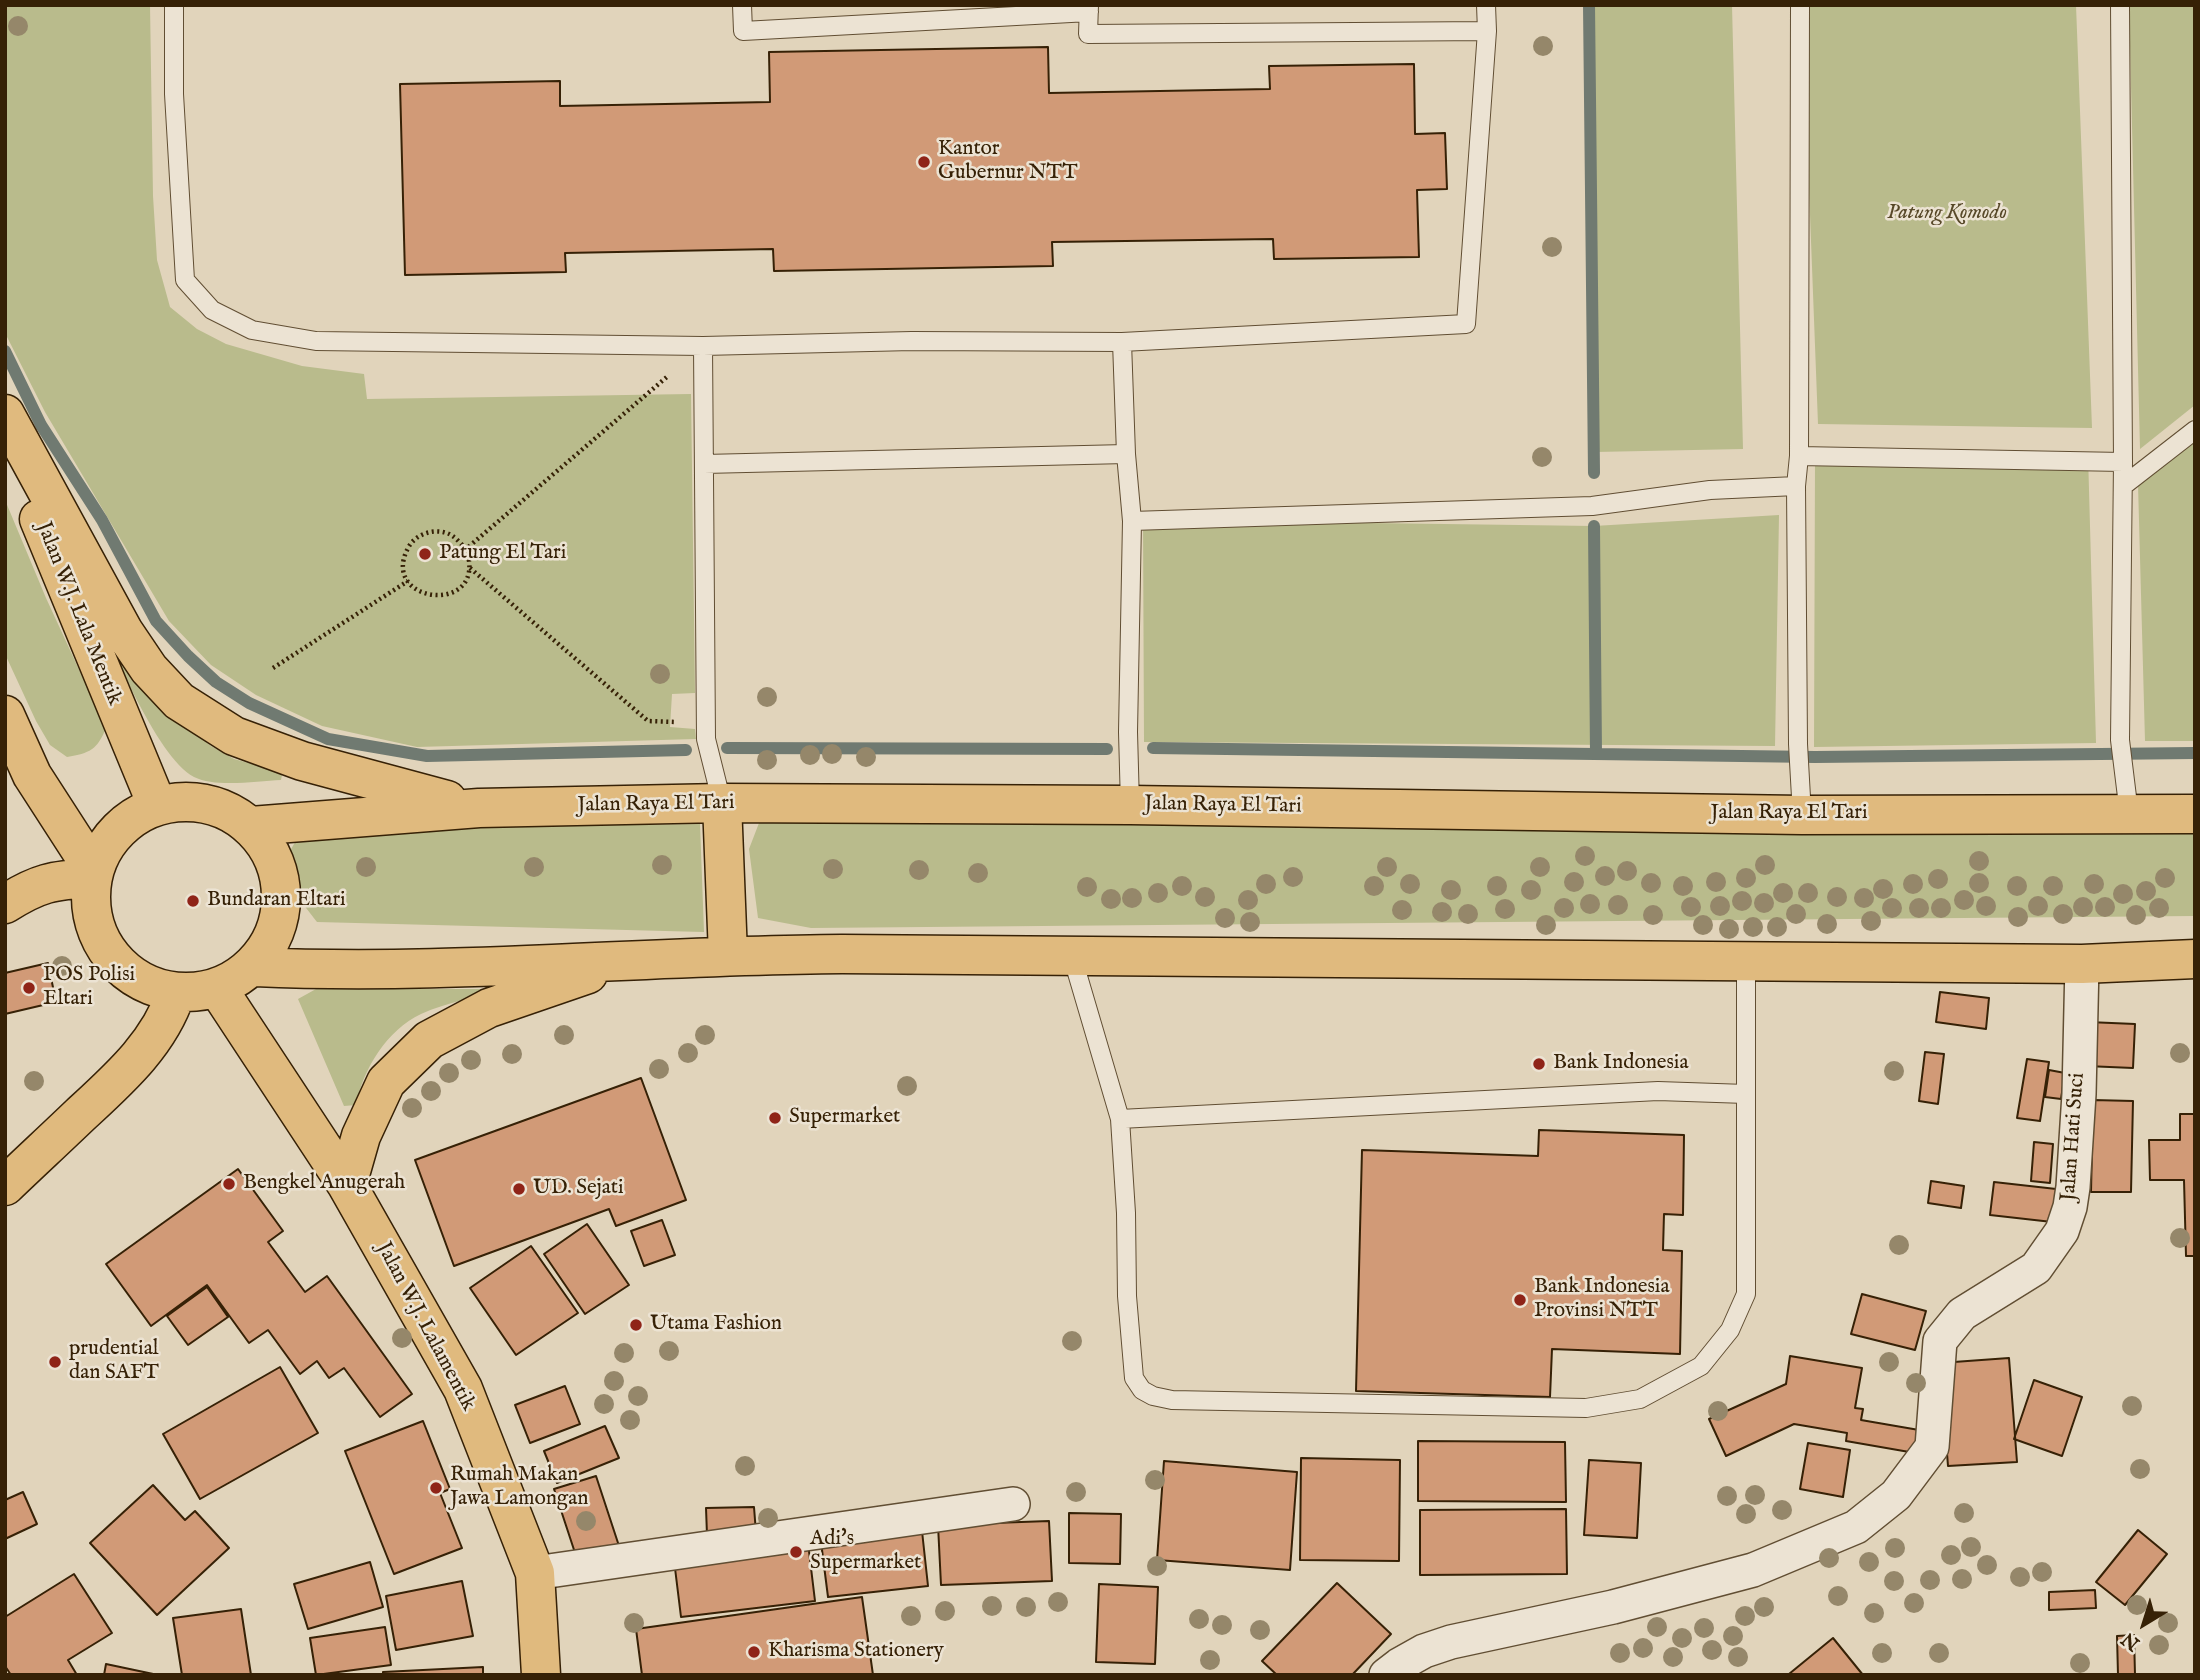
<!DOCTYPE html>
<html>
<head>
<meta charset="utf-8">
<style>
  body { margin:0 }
  #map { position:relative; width:2200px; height:1680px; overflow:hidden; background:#e1d4bb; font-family:"IM FELL English",serif }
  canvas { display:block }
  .frame { position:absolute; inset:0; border:7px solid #362106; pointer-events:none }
  .north { position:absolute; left:2109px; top:1589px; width:70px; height:70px; -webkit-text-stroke:5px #ece3d3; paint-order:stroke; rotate:218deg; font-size:19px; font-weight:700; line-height:28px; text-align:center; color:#362106 }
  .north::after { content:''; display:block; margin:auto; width:24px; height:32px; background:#362106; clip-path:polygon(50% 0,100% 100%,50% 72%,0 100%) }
</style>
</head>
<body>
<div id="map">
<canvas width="2200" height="1680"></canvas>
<div class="frame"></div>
<div class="north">N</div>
</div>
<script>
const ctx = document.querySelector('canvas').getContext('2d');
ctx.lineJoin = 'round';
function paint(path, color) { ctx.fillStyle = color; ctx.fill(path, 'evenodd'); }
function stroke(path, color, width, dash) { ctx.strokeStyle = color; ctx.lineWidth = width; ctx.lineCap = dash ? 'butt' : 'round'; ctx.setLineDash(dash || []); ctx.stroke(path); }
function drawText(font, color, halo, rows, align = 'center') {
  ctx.font = font + ' "IM FELL English",serif'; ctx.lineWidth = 5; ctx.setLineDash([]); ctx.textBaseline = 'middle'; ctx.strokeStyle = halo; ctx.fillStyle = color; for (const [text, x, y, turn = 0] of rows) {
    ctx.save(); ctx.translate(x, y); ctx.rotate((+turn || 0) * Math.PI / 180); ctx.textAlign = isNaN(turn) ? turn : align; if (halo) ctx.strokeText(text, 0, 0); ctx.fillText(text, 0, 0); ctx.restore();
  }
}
paint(new Path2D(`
  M5 5H150L153 196 157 260 170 307 197 329 226 344 302 366 364 374 367 399 691 394 695 693 672 694 670 727 695 729 696 739 417 747 322 726 256 695 211 665 169 621 45 412 5 333Z
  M1584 5H1732L1743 449 1595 452Z
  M1802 5H2076L2092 428 1818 424Z
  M2129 5H2195V405L2140 449Z
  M2195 442V741H2145L2138 484Z
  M2088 454 2096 743 1814 747 1815 464Z
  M5 500 46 598 106 728C97 750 90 753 67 757L50 745 36 721 5 654Z
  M1779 515 1775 746 1144 742 1143 520 1594 526Z
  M88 596 164 710 211 746 234 759 274 770 282 775 281 780C257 781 216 788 194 777 155 756 109 639 88 596Z
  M781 816 2195 826V916L811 928 758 918 749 849 759 823Z
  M700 824 704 932 317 922C301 901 275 872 294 844 298 838 306 833 311 829Z
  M316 989H506C478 997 447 1002 421 1014 387 1030 363 1069 356 1105L344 1106 298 999Z`), '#b9bb8c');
stroke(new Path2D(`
  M1589 5 1594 473
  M5 351 41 425 102 520 156 621 188 656 216 682 249 703 328 739 427 756 686 750
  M1594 526 1596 754
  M727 748 1107 749
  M1153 748 1815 757 2195 753`), '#707a71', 12);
const building = new Path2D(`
  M1048 47 1049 93 1270 89 1269 66 1414 64 1415 134 1445 133 1447 189 1417 190 1419 257 1274 259 1273 239 1052 242 1053 266 774 271 773 249 565 253 566 272 405 275 400 84 560 81V106L770 102 769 52Z
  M48 963 56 1002 5 1014V973Z
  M1940 992 1989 998 1986 1029 1936 1022Z
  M2088 1022 2135 1024 2133 1068 2086 1066Z
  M1925 1052 1944 1054 1938 1104 1919 1101Z
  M2027 1059 2049 1062 2040 1121 2017 1118Z
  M2049 1070 2065 1073 2061 1099 2045 1097Z
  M641 1078 686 1200 616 1226 609 1209 454 1266 415 1160Z
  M2093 1100 2133 1101 2131 1192H2091Z
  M2180 1114H2195V1256H2186L2184 1180H2150L2149 1140H2180Z
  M1539 1130 1684 1135 1683 1215 1664 1214 1663 1250 1682 1251 1680 1354 1552 1349 1550 1397 1356 1391 1362 1150 1538 1156Z
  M2034 1142 2053 1144 2050 1183 2031 1181Z
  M238 1169 283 1231 268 1242 305 1292 327 1276 412 1394 380 1417 344 1368 329 1378 317 1361 300 1374 268 1330 249 1343 207 1285 151 1326 106 1264Z
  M1931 1181 1964 1186 1961 1208 1928 1203Z
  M1994 1182 2065 1190 2061 1223 1990 1215Z
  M662 1220 675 1255 644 1266 631 1231Z
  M587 1224 629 1285 585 1314 544 1254Z
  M531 1246 578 1313 516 1355 470 1288Z
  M207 1287 228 1317 188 1345 167 1316Z
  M1862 1294 1926 1311 1915 1350 1851 1334Z
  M1790 1356 1862 1368 1855 1408 1863 1409 1861 1420 1919 1430 1915 1453 1846 1441 1847 1433 1794 1424 1726 1456 1709 1419 1786 1384Z
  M2009 1358 2017 1462 1948 1466 1940 1363Z
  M280 1367 318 1433 200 1499 163 1434Z
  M2034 1380 2082 1397 2062 1456 2014 1439Z
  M565 1386 580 1424 530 1443 515 1405Z
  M423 1421 450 1489 440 1493 462 1548 394 1574 345 1451Z
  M605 1426 619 1458 557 1483 544 1451Z
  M1418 1441 1565 1442 1566 1502 1418 1501Z
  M1808 1443 1850 1450 1843 1497 1800 1489Z
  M1301 1458 1400 1460 1399 1561 1300 1560Z
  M1589 1460 1641 1463 1637 1538 1584 1535Z
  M1164 1461 1297 1472 1290 1570 1157 1560Z
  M596 1476 620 1549 578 1562 554 1489Z
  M153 1485 185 1520 195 1511 229 1548 157 1615 90 1543Z
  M23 1492 37 1524 5 1539V1500Z
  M754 1507 756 1533 707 1535 706 1508Z
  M1566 1509 1567 1574 1420 1575V1510Z
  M1069 1513 1121 1514 1120 1564 1069 1563Z
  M1049 1521 1052 1581 941 1585 938 1525Z
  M2138 1530 2167 1554 2125 1605 2096 1582Z
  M922 1531 928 1586 828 1597 821 1542Z
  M808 1543 815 1601 681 1617 674 1560Z
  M370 1562 383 1607 308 1629 294 1584Z
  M74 1574 112 1633 68 1660 77 1675H11L5 1666V1617Z
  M462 1581 473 1636 396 1650 386 1596Z
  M1337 1583 1391 1634 1352 1675H1277L1262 1661Z
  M1099 1584 1158 1587 1155 1664 1096 1662Z
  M2095 1590 2096 1608 2049 1610V1592Z
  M862 1597 873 1675H642L636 1629Z
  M241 1609 251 1675H182L173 1618Z
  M385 1627 391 1665 316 1675 310 1638Z
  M2134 1635 2135 1675H2118L2117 1636Z
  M1833 1638 1863 1675 1789 1674Z
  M106 1664 158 1675H104Z
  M483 1667V1675H383V1672Z`);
paint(building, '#d19a77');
stroke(building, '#362106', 2);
const lane = new Path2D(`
  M174 5V94L185 280 212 310 252 330 316 341 703 346 912 341 1122 342 1466 324 1487 31 1088 34 1089 5
  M742 5 743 31 1089 12
  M1486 5 1487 31
  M2120 5 2123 462 2120 740 2129 813
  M1122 342 1126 454 1132 521 1128 732 1130 805
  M703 346 706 739 722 803
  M1799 456 1800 5
  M704 464 1126 454
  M2123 486 2195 430
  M1132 521 1592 506 1710 490 1796 486
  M1802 815 1798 744 1796 486 1799 456 2123 462
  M1072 956 1120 1119 1126 1213 1127 1296 1134 1378 1142 1390 1153 1396 1172 1400 1586 1408 1640 1399 1701 1366 1730 1330 1746 1294V961
  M1120 1119 1658 1091 1746 1094`);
const street = new Path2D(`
  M535 1573 1013 1504
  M1386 1675 1399 1665 1424 1651 1451 1642 1613 1607 1753 1570 1856 1527 1896 1495 1932 1447 1940 1341 1962 1314 2036 1268 2062 1231 2070 1207 2073 1187 2079 1094 2082 964`);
const primary = new Path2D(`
  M5 414 124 632 149 669 179 701 234 736 302 761 447 800
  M39 519 157 805
  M5 715 32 775 94 871
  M91 897a95 95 0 1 1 190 0a95 95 0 1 1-190 0Z
  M722 803 728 955
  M251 826 479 808 722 803 1130 805 1802 815 2195 814
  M5 904C38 883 53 880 92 878
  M255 967C450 976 647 955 842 954L2082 964 2195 959
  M218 989 347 1185 463 1389 535 1573 541 1675
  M347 1185 361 1136 386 1082 429 1040 489 1008 588 974
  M5 1186C30 1162 55 1139 80 1115 119 1079 159 1044 176 993`);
stroke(lane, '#614e33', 20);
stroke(street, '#614e33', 36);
stroke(primary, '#362106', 41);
stroke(new Path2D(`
  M466 549C490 616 378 605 408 548 416 532 440 526 454 537 458 540 462 545 466 549L668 376
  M470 568 648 721 677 722
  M273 668 408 581`), '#362106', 4.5, [2, 3.5]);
stroke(lane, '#ece3d3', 18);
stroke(street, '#ece3d3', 33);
stroke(primary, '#e0ba7e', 38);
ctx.fillStyle = '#95876a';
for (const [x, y] of [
  [18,26],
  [1543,46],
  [1552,247],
  [1542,457],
  [660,674],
  [767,697],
  [832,754],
  [810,755],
  [866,757],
  [767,760],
  [1585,856],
  [1979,861],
  [662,865],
  [1765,865],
  [366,867],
  [534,867],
  [1387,867],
  [1540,867],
  [833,869],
  [919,870],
  [1627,871],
  [978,873],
  [1605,876],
  [1293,877],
  [1746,878],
  [2165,878],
  [1938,879],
  [1574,882],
  [1716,882],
  [1651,883],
  [1979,883],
  [1266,884],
  [1410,884],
  [1913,884],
  [2094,884],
  [1182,886],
  [1374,886],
  [1497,886],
  [1683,886],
  [2017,886],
  [2053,886],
  [1087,887],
  [1883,889],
  [1451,890],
  [1531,890],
  [2146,891],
  [1158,893],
  [1783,893],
  [1808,893],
  [2123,894],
  [1205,897],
  [1837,897],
  [1132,898],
  [1864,898],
  [1111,899],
  [1248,900],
  [1964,900],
  [1742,901],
  [1764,903],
  [1590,904],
  [1618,905],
  [1720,906],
  [1986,906],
  [2038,906],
  [1691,907],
  [2083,907],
  [2105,907],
  [1564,908],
  [1892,908],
  [1919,908],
  [1941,908],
  [2159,908],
  [1505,909],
  [1402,910],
  [1442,912],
  [1468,914],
  [1796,914],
  [2063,914],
  [1653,915],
  [2136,915],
  [2018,917],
  [1225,918],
  [1871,921],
  [1250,922],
  [1827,924],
  [1546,925],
  [1703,925],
  [1753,927],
  [1777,927],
  [1729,929],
  [62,966],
  [564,1035],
  [705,1035],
  [688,1053],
  [2180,1053],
  [512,1054],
  [471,1060],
  [659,1069],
  [1894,1071],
  [449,1073],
  [34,1081],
  [907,1086],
  [431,1091],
  [412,1108],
  [2180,1238],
  [1899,1245],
  [402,1338],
  [1072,1341],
  [669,1351],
  [624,1353],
  [1889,1362],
  [614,1381],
  [1916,1383],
  [638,1396],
  [604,1404],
  [2132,1406],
  [1718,1411],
  [630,1420],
  [745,1466],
  [2140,1469],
  [1155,1480],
  [1076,1492],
  [1755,1495],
  [1727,1496],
  [1782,1510],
  [1964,1513],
  [1746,1514],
  [768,1518],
  [586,1521],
  [1971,1547],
  [1895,1548],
  [1951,1555],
  [1829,1558],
  [1869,1562],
  [1987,1565],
  [1157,1566],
  [2042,1572],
  [2020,1577],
  [1962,1579],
  [1930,1580],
  [1894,1581],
  [1838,1596],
  [1058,1602],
  [1914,1603],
  [2137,1605],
  [992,1606],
  [1026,1607],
  [1764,1607],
  [945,1611],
  [1874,1613],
  [911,1616],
  [1745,1616],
  [1199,1619],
  [634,1623],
  [2168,1623],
  [1222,1625],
  [1657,1627],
  [1704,1628],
  [1260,1630],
  [1733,1636],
  [1682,1638],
  [2159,1645],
  [1643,1648],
  [1712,1650],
  [1620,1653],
  [1882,1653],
  [1939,1653],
  [1673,1657],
  [1738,1657],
  [1210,1660],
  [2080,1663]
]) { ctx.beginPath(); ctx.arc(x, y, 10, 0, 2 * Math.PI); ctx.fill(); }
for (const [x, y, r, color] of [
  [924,162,7,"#8f2418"],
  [425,554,7,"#8f2418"],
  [193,901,7,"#8f2418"],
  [29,988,7,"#8f2418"],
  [1539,1064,7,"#8f2418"],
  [775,1118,7,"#8f2418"],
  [229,1184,7,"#8f2418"],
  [519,1189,7,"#8f2418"],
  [1520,1300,7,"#8f2418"],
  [636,1325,7,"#8f2418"],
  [55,1362,7,"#8f2418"],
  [436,1488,7,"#8f2418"],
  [796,1552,7,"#8f2418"],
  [754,1652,7,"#8f2418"]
]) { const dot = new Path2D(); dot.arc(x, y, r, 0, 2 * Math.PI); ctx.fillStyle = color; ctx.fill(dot); stroke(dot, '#ece3d3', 2.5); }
drawText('21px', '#362106', '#ece3d3', [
  ["Kantor",938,150],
  ["Gubernur NTT",938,174],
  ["Patung El Tari",439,554],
  ["Bundaran Eltari",207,901],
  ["POS Polisi",43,976],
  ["Eltari",43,1000],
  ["Bank Indonesia",1553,1064],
  ["Supermarket",789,1118],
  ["Bengkel Anugerah",243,1184],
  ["UD. Sejati",533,1189],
  ["Bank Indonesia",1534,1288],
  ["Provinsi NTT",1534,1312],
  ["Utama Fashion",650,1325],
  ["prudential",69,1350],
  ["dan SAFT",69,1374],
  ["Rumah Makan",450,1476],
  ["Jawa Lamongan",450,1500],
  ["Adi's",810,1540],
  ["Supermarket",810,1564],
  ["Kharisma Stationery",768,1652]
], 'left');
drawText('italic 21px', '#574828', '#ece3d3', [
  ["Patung Komodo",1947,214]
]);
drawText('21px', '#362106', '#ece3d3', [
  ["Jalan W.J. Lala Mentik",78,614,68],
  ["Jalan Raya El Tari",656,805,-1],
  ["Jalan Raya El Tari",1223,806,1],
  ["Jalan Raya El Tari",1789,814],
  ["Jalan Hati Suci",2074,1137,-86],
  ["Jalan W.J. Lalamentik",425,1327,62]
]);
</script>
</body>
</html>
